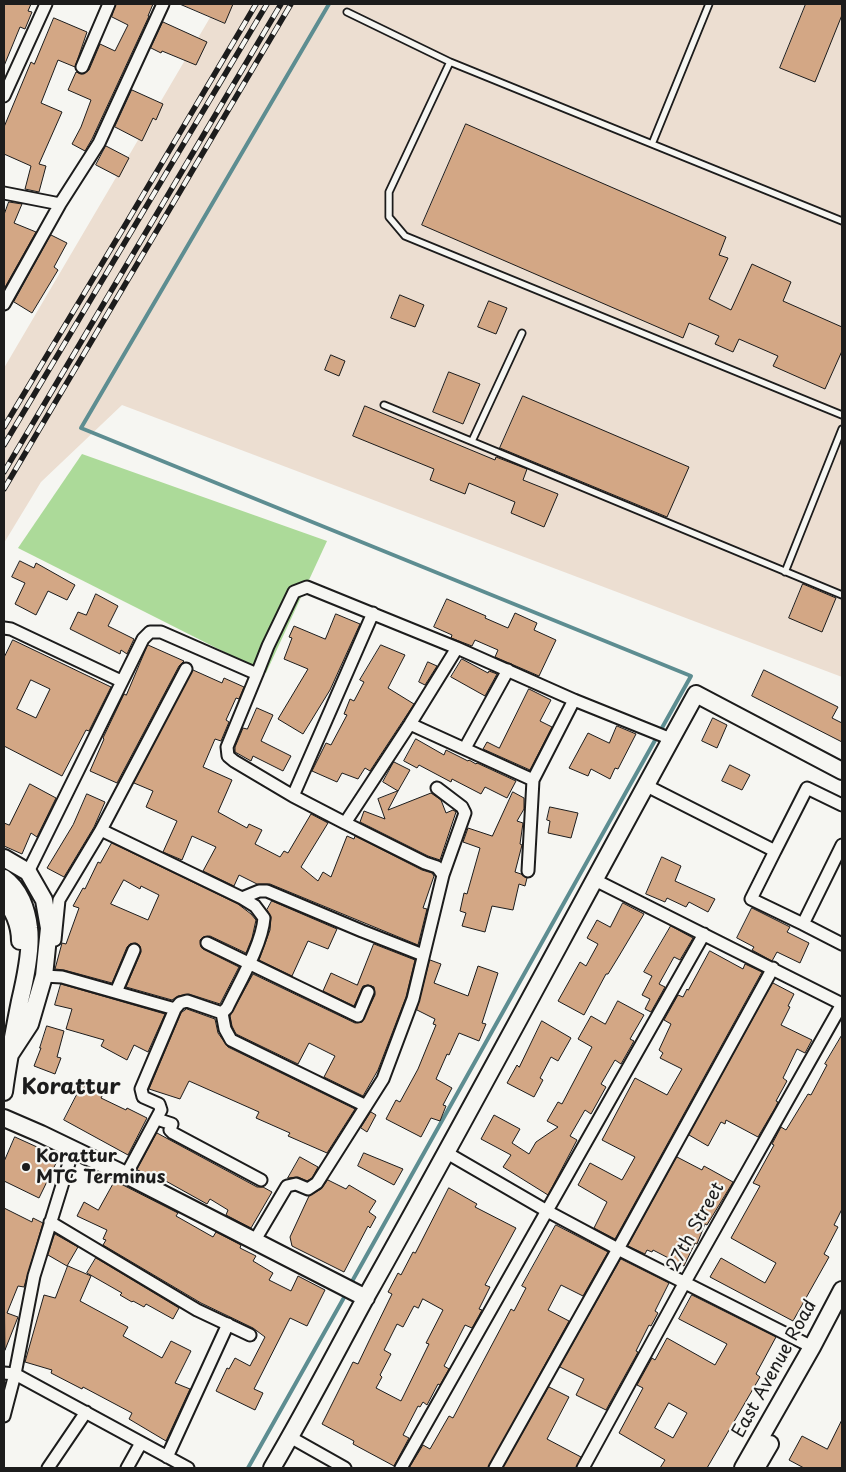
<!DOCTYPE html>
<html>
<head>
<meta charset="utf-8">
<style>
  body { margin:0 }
  #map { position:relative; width:846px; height:1472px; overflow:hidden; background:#f6f6f2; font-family:"Playpen Sans",sans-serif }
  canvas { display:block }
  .frame { position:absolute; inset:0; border:5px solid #1c1c1c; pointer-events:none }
</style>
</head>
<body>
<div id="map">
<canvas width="846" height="1472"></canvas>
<div class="frame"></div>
</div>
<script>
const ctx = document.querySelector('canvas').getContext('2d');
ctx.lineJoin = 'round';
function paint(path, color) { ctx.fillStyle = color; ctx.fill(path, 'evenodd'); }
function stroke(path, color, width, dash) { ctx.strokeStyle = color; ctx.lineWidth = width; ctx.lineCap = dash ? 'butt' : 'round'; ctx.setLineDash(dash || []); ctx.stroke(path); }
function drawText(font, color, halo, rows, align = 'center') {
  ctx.font = font + ' "Playpen Sans",sans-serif'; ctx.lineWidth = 4.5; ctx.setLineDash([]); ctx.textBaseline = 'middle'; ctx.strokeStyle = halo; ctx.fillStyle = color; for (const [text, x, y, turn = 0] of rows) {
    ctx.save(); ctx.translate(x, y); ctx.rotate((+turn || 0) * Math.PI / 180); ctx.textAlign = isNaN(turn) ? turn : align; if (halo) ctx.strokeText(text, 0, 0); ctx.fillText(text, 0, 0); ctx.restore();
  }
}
paint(new Path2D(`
  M218 4H842V677L122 405 41 482 4 543V368Z`), '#ecded1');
paint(new Path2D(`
  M82 454 327 541 266 673 18 548Z`), '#acda99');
stroke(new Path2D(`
  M329 4 81 428 691 676 350 1285
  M248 1468 346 1294`), '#5d8d91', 4);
const building = new Path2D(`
  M4 4H31L28 11 32 12 25 29 20 27 4 66Z
  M116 4H153L148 16H149L92 139 85 151 72 144 81 127 91 100 68 90 76 72 82 74 89 70 100 44 115 51 128 25 112 17Z
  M180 4H233L225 23Z
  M806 4H842V15L815 82 780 68Z
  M54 18 87 32 75 67 58 60 41 103 62 112 39 164 46 166 39 192 25 189 31 166 4 154V127L31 62 34 64Z
  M163 22 207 42 196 65 162 51 161 53 151 48Z
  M132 90 163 104 156 120 153 118 142 141 115 127Z
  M466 124 726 237 719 255 728 258 709 299 731 310 752 264 791 282 783 301 842 327V351L825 389 773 366 778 356 739 339 733 352 715 344 719 336 689 323 683 338 422 225Z
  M106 146 129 158 119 177 96 165Z
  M9 202 22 204 14 223 36 232 4 289V215Z
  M51 235 67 243 54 267 58 270 32 313 14 302Z
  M400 295 424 305 415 327 391 318Z
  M489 301 507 308 496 334 478 327Z
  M331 355 345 361 339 376 325 370Z
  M449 372 480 384 463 424 433 412Z
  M523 396 689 467 667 517 500 448Z
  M365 406 495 460 496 457 527 469 523 480 558 494 544 527 511 513 515 502 469 483 465 494 430 480 434 469 353 436Z
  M20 561 34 568 36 563 75 585 67 600 48 591 36 615 15 604 25 583 12 577Z
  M803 584 836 598 822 632 789 618Z
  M96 594 118 606 108 626 134 639 127 654 121 650 120 654 70 629 78 612 86 615Z
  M447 599 486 616 485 618 508 628 515 613 537 623 534 630 556 640 539 676 495 657 498 650 475 640 472 646 451 638 452 635 434 627Z
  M336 614 360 624 330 690 303 734 278 719 308 669 284 659 292 638 289 637 294 626 325 639Z
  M13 640 111 687 89 731 86 730 62 776 4 746V658ZM31 680 50 689 36 718 17 709Z
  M148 645 184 661 179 666 117 783 90 771 104 739 103 738 124 694 126 695Z
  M381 645 405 655 388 688 414 704 370 771 365 768 358 779 342 773 337 782 312 771 326 743 331 745 347 715 344 714 350 699 354 701 364 682 360 680Z
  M462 659 488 673 489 671 497 674 485 696 451 677Z
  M428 662 437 666 425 685 419 682Z
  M193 670 222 683 224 678 244 687 239 699 236 698 226 720 229 722 221 741 215 739 203 767 232 780 218 812 247 828 249 824 262 830 255 844 280 857 284 851 288 853 311 814 328 823 301 867 318 881 323 872 331 877 347 836 354 839 355 836 422 870 432 873 434 876 423 908 427 909 418 945 270 884H257L239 875 234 886 203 871 216 847 192 836 182 860 163 852 177 821 146 807 153 791 134 783Z
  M764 670 838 707 832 718 842 723V742L752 696Z
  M529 689 551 700 540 721 552 727 530 770 483 749 487 742 499 748Z
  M257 708 273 715 261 741 291 756 283 771 253 756 251 761 235 752V747L243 728 247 729Z
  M713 718 727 725 717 748 702 741Z
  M617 726 636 734 618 769 615 768 610 779 591 769 588 776 569 768 588 733 609 743Z
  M416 739 444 755 446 750 468 761 469 760 476 764 477 763 516 781 507 798 485 787 481 794 452 779 451 782 419 765 417 768 404 761Z
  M394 762 410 770 398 791 383 782Z
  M730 765 750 775 742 790 722 781Z
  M30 784 56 798 37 837 31 833 22 854 4 846V823L9 825Z
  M398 791 388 810 431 793 441 800 446 813 453 810 456 812 440 860 428 856 360 822 364 811 385 819 378 799Z
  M513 792 524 798V809L517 821 523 823 520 844 522 845 515 872 521 874 527 878 525 886 519 884 513 910 492 906 485 932 462 926 466 913 460 911 464 893 467 894 480 848 463 842 468 828 492 836Z
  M87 794 105 802 94 827 64 877 47 868 73 825Z
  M550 807 578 813 571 838 548 833 550 821 547 820Z
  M112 843 238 904 251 914 256 920 252 938 246 953 210 936 203 937 200 940 201 947 203 949 239 967 220 1004 189 994 178 996 172 1000 126 987 141 952 140 946 136 943 130 944 127 947 112 983 64 970 55 969 62 943 66 944 79 908 73 906 83 888 85 889 98 862 100 863ZM124 880 140 889 141 886 159 895 148 920 111 904Z
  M662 857 681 866 675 881 715 899 708 912 689 902 686 907 667 898 665 902 646 894Z
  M272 901 337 929 328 949 308 941 292 976 259 960 270 930 271 917 267 910Z
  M623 903 644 914 619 956 608 974H606L584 1015 558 1001 580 962 586 966 598 944 587 938 597 920 610 927Z
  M752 908 790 927 787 932 809 943 800 963 777 952 772 961 752 950 754 947 737 938Z
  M671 926 693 938 680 960 674 957 659 984 665 987 651 1012 645 1009 650 999 642 995 652 976 644 972Z
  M374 944 415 960 406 997 378 1070 363 1096 324 1077 335 1056 309 1043 298 1064 236 1034 232 1026 230 1016 253 974 355 1023 362 1022 375 995 374 987 368 985 363 986 354 1006 323 991 331 973 357 985Z
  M710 951 743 969 745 964 762 972 615 1239 594 1228 607 1202 578 1185 590 1163 622 1180 635 1157 602 1140 635 1078 667 1095 682 1069 660 1058 663 1053 659 1050 671 1024 664 1020 678 995 683 997 687 989 688 990Z
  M430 960 441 964 434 983 468 996 478 966 498 973 482 1023 486 1024 479 1041 459 1033 449 1055 447 1054 436 1079 452 1088 443 1105 446 1106 440 1121 431 1118 421 1137 386 1119 396 1100 400 1102 418 1069 436 1025 433 1024 435 1019 417 1010Z
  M773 983 794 994 788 1006 790 1007 781 1025 812 1040 805 1053 797 1049 783 1078 787 1081 776 1101 778 1102 775 1108 758 1137 726 1120 725 1124 721 1122 708 1146 689 1135Z
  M61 984 165 1014 148 1052 134 1045 127 1060 101 1046 104 1040 66 1029 72 1009 55 1005Z
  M618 1001 644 1015 630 1039 634 1041 621 1064 615 1060 601 1084 606 1087 591 1114 585 1110 570 1136 577 1140 548 1195 503 1167 511 1155 481 1139 494 1115 520 1129 512 1143 529 1154 536 1142 558 1127 547 1121 558 1102 562 1104 592 1047 578 1039 591 1016 605 1024Z
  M187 1009 215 1019 218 1033 228 1047 355 1109 327 1153 288 1136 290 1133 256 1118 259 1112 189 1081 180 1099 149 1089 181 1013Z
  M542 1021 571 1038 558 1061 551 1057 540 1078 543 1080 534 1097 507 1083 517 1065 519 1067Z
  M47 1026 64 1031 57 1057 61 1058 55 1074 34 1066 41 1048H40Z
  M842 1035V1209L834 1225 838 1227 824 1254 829 1257 793 1321 710 1277 721 1258 765 1283 776 1263 731 1238 760 1186 753 1183 774 1145 772 1144 781 1127 786 1130 808 1094 811 1095 827 1065 825 1064Z
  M82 1085 102 1096 101 1098 126 1110 127 1108 147 1118 128 1155 64 1120Z
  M371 1112 376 1115 367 1132 361 1128Z
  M157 1133 257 1187H263L272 1192 251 1228 226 1215 228 1210 210 1199 207 1204 164 1180 162 1182 137 1170Z
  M15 1137 59 1157 39 1198 4 1181V1162Z
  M364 1153 403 1169 394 1185 358 1166Z
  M300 1157 318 1167 312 1178 307 1181 298 1177 288 1178Z
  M677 1157 702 1170 704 1166 733 1182 707 1225 705 1224 697 1244 695 1243 684 1266 653 1250 652 1252 647 1250 645 1254 628 1246Z
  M328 1180 346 1189 349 1185 376 1201 369 1212 376 1217 370 1228 368 1226 344 1272 292 1246 290 1237 309 1196 321 1189Z
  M115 1181 178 1213 176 1216 213 1237 216 1232 241 1245 240 1248 256 1256 253 1261 273 1273 269 1280 291 1291 298 1276 325 1290 307 1326 290 1318 254 1389 263 1393 255 1410 216 1391 227 1368 229 1369 235 1358 250 1366 265 1337 253 1328 201 1303 103 1245 106 1240 103 1239 107 1230 77 1216 84 1202 98 1210Z
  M449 1188 477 1204 475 1207 516 1228 485 1285 490 1287 479 1309 482 1310 472 1328 465 1325 444 1366 449 1369 440 1385 438 1384 427 1405 423 1402 420 1407 418 1406 403 1435 409 1438 394 1466 353 1444 354 1441 322 1424 353 1362 358 1364 369 1341 392 1294 388 1292 398 1273 401 1275 413 1252 415 1253ZM423 1299 443 1310 426 1343 429 1344 401 1401 376 1388 382 1377 380 1375 391 1354 384 1350 397 1324 403 1327 414 1306 418 1308Z
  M4 1208 32 1222 33 1218 43 1223 24 1287 18 1286 7 1313 18 1317 5 1350Z
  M556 1225 608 1252 583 1296 561 1285 548 1310 569 1321 488 1468H409L423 1445 430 1449 449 1416 453 1418 511 1309 514 1311 526 1288 522 1286Z
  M55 1234 78 1247 67 1266 48 1255Z
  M96 1258 179 1308 173 1319 146 1304 144 1307 133 1301 132 1302 120 1295 122 1293 87 1273Z
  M621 1259 669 1283 655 1311 658 1313 651 1326 649 1325 636 1351 638 1352 606 1410 576 1395 584 1379 560 1367Z
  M68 1266 91 1276 80 1301 128 1327 123 1336 162 1358 171 1341 191 1351 175 1383 190 1389 166 1441 129 1419 132 1413 83 1387 82 1389 51 1373 52 1370 25 1362 44 1295 55 1298Z
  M692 1295 776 1337 756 1374 760 1377 707 1468H660L665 1460 619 1433 643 1388 637 1385 652 1358 655 1360 667 1338 715 1365 727 1344 679 1319ZM669 1403 687 1413 673 1438 655 1428Z
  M549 1387 569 1397 547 1439 581 1457 576 1468H503Z
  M842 1420V1468H804L789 1460 802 1436 827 1449Z`);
paint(building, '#d3a785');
stroke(building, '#1c1c1c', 1);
const lane = new Path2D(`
  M709 4 652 144 842 221
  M347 12 450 62 652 144
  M450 62 389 192V217L405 236 842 415
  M384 405 842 595
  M472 441 522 333
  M785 572 842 429`);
const street = new Path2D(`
  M82 67 109 4
  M4 96 46 4
  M4 193 60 204
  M4 304 60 204 99 143 163 4
  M4 628 11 629 121 681
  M257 674 227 747 228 756 234 761 293 796 373 613
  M410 724 533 780
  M465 748 508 670
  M647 786 775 851 751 899 803 924 842 845
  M293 796 345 823 410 724 457 648
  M345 823 425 863 437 867 443 875
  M101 830 242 898 259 891H267L362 931 423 955
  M775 851 807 788 842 805
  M528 871 533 780 574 700
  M28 872 143 639 150 632H161L257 674 268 646 294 592 307 587 457 648 574 700 671 739
  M593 879 842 1004
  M803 924 842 944
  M55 940 59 900 101 830 186 669
  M207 943 358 1016 368 992
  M44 976 62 977 175 1009
  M116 992 134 950
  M222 1013 225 1029 231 1040 366 1106
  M157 1119 172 1124 170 1130 173 1133 261 1180
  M447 1153 547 1211 618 1249 812 1347
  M126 1175 161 1110 159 1104 143 1097 141 1089 175 1009 180 1003 187 1001 222 1013 227 1008C239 983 262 945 264 918L255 906 242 898
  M50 1222 197 1310 250 1335
  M255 1240 287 1186 296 1184 308 1189 317 1183 383 1079 413 999 443 875 465 813 462 807 437 788
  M4 1373 15 1374 188 1468
  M4 1416 15 1374 34 1276 73 1150
  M290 1437 345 1468
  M167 1457 228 1324
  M48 1468 86 1412
  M127 1468 141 1443
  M401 1468 704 934
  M495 1468 618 1249 773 968
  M583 1468 685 1282 842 1004`);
const secondary = new Path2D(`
  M4 858 28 872 44 900 49 928 44 976 30 1024 9 1056
  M4 878C20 889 27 910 29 928 32 949 25 980 20 1001 14 1031 8 1062 4 1092
  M4 897C13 911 20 924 20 941
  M4 1118 41 1134 126 1175 366 1298
  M272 1468C305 1412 335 1354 366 1297 478 1098 585 895 696 694L842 771
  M743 1468 812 1347 842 1290
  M756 1468 770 1444`);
stroke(lane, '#1c1c1c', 9);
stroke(street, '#1c1c1c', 15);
stroke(secondary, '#1c1c1c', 20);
stroke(lane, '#f6f6f2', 5.5);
stroke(street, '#f6f6f2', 11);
stroke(secondary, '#f6f6f2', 16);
const rail = new Path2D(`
  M4 427 127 222 256 4
  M4 445 267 4
  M4 472 281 4
  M4 489 291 4`);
stroke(rail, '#1c1c1c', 5.5);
stroke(rail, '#f6f6f2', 4, [11]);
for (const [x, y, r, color] of [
  [26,1167,5,"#1c1c1c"]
]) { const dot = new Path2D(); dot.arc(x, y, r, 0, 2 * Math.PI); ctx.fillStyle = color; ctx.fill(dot); stroke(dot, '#f6f6f2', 2); }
drawText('bold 18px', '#1c1c1c', '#f6f6f2', [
  ["Korattur",36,1157],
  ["MTC Terminus",36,1178]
], 'left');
drawText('18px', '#1c1c1c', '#f6f6f2', [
  ["27th Street",696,1227,-61],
  ["East Avenue Road",775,1369,-61]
]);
drawText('bold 22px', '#1c1c1c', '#f6f6f2', [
  ["Korattur",71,1088]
]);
</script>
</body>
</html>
